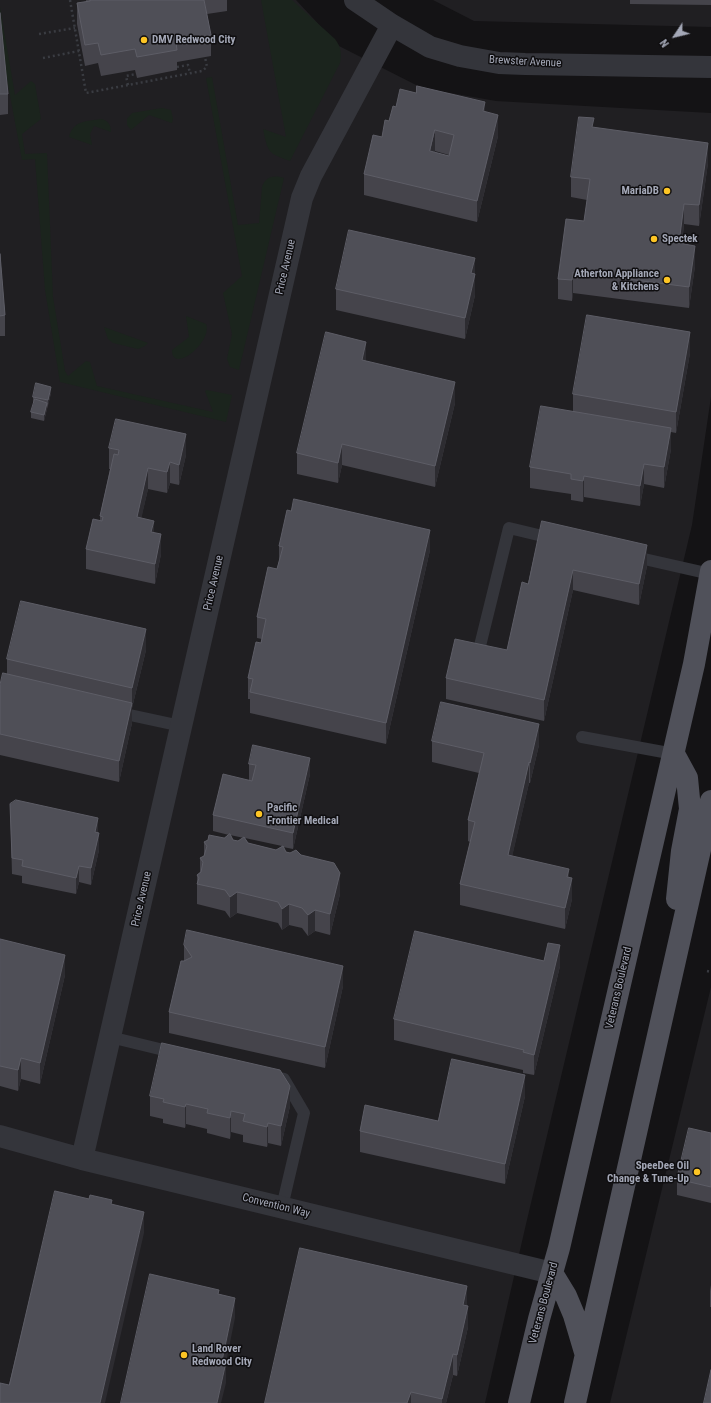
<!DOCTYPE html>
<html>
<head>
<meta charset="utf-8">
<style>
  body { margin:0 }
  #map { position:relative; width:711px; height:1403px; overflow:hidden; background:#141315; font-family:"Roboto Condensed",sans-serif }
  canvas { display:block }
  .north { position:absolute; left:655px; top:16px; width:40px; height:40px; -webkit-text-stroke:3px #0f0e10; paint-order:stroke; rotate:235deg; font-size:11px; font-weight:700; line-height:16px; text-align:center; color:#a4a8b7 }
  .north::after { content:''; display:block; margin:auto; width:14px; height:18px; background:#a4a8b7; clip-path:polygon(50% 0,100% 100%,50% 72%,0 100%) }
</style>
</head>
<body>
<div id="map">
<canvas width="711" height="1403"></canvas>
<div class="north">N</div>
</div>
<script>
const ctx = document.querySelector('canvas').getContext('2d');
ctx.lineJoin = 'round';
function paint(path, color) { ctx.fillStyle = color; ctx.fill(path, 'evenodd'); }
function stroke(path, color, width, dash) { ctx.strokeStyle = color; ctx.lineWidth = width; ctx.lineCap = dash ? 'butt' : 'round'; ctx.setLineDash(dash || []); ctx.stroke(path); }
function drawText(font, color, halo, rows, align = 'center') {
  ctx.font = font + ' "Roboto Condensed",sans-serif'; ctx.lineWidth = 3; ctx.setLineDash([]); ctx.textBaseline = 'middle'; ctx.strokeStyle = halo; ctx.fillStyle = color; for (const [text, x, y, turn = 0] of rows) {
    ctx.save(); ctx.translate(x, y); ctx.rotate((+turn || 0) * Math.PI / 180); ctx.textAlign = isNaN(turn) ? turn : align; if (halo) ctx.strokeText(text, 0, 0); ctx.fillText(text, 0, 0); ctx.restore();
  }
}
paint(new Path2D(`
  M0 0H296L339 46 422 88 496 101 711 113V397L692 525 526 1224 485 1403H0Z
  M433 0H711V27L474 21Z
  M711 987V1403H610Z`), '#201f22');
paint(new Path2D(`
  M261 0H292L335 39C341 47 342 54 340 63L290 161C267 153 268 152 263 129L286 137Z
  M0 7 15 95 31 81 35 84 41 119 22 134 25 154 47 153 53 297 65 371 68 376 86 361 90 362 97 386 213 412 205 391 207 390 232 395 226 422 60 382 45 290 35 159 22 160 0 42Z
  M212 77 238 225 259 223 262 187C266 176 274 175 284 178L239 370 230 367 227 359 232 334 223 293 242 276 206 78Z
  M162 108 171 110 173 119 172 123 149 115 131 130 127 125V119L132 113Z
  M102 119C109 121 111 126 111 132L94 126 90 134 92 145 69 137C73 120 88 121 102 119Z
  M186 316 206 324C213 342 172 375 172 350L189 337Z
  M104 327 148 343 145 346 138 349 113 343 108 339Z`), '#1b241d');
stroke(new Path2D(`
  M70 0 86 93 202 71 207 67 205 57
  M39 34 75 28
  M43 58 79 51
  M177 67 188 65 190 73
  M128 85 126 76 136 74
  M707 971 711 972`), '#3a3c42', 2.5, [2, 3]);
stroke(new Path2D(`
  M631 556 710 574
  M477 658 509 528 555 539
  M116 712 181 726
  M582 737 674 754
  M110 1037 176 1053
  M279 1078 284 1079 304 1113 282 1207`), '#34353b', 12);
stroke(new Path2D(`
  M355 0 392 25 430 47 460 56 499 63 525 64 711 67
  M0 1136 82 1159 552 1273
  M82 1159 302 198 311 176 392 25`), '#34353b', 22);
stroke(new Path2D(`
  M674 754 687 778 690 809 682 851 677 899
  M552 1273 566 1296 574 1315 585 1352
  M519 1403 539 1319 559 1248 694 664 711 571
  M575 1403 711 801`), '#50515a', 22);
paint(new Path2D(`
  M86 0H227V11L207 14 211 35V56L177 62V70L137 78 135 70 101 76 98 63 85 66 77 24V3L86 2Z
  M630 0H711V5L630 4Z
  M0 13 8 94V114L0 115Z
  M396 107 485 112 498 136 477 222 364 195V174ZM435 151 449 155V156L435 153Z
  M594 127 708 163 699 226 684 224 682 244 695 266 689 308 573 293 572 301 558 299V279L584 221 587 200 571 197V177Z
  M0 254 5 315V336H0Z
  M475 274V295L465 339 336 310V289Z
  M690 353 676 433 671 432V449L664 488 644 484 640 506 584 497 583 502 571 500V494L530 488V467L573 411V394Z
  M366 361 455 403 435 487 342 465 338 483 297 474V453Z
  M51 393 44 421 31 418V412L34 403H33V397Z
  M109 448 186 455 179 485 170 483 167 493 148 489 141 518 154 532 161 554 155 584 86 569V549L100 521V516L110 469H109Z
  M542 521 647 566 639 605 573 590 544 721 446 699V678L507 650 528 584Z
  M279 546 430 550 386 744 250 713V699H248V678L262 639 257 638V617L277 569 279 561Z
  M146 650 132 708V723L119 782 0 755V685L7 674V659Z
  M432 741 539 745 530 783H529L512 856 569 878 572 899 565 929 460 905V884L470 842 468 841V820L479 773 432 762Z
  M249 764 310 774 293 849 283 847 286 852 301 855 340 894 330 935 315 931 308 936 302 928 289 925 282 930 278 923 237 913 230 918 225 911 197 904V875L200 872V858L204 856V842L224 838 229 835 213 831V815L249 780ZM230 835 244 838 238 841 233 840ZM245 838 282 846 276 850 248 843Z
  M10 804 98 833 99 850 91 885 79 882 76 894 22 883V876L12 874Z
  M0 939 65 975 40 1084 21 1079 18 1091 0 1086Z
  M184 945 343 986 325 1068 169 1033V1012L184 961Z
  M560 966 534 1075 523 1073V1070L394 1040V1019Z
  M150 1096 290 1106 281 1146 268 1143 267 1147 243 1142V1135L231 1132 230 1139 207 1133V1129L186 1124 185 1128 163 1123V1119L150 1116Z
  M525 1096 505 1184 360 1152V1131L438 1121Z
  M711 1133V1203L677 1195V1179Z
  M300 1248 467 1306 468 1327 457 1376 453 1375 446 1403H265Z
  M711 1285V1307H710V1291Z`), '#45444b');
paint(new Path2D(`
  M485 102V123L483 111Z
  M498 115V136L477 222V201Z
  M435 130V151L430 172V151Z
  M708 143V163L699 226V205Z
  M684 204V224L679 264V243Z
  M695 246V266L689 308V287Z
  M475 258V295L465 339V318L471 273Z
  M573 272V293L572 301V280Z
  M690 332V353L676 433V412Z
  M366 342V362L362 360Z
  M455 382V403L435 487V466Z
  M51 387V393L48 406V400Z
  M47 403V409L44 421V415Z
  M671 428V449L664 488V467Z
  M186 434V455L179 485V465Z
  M342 444V465L338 483V463Z
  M170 462V483L167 493V472Z
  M644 464V484L640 506V486Z
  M148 468V489L137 538V517Z
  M584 476V497L583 502V481Z
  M154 521V542L151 532Z
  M430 530V550L386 744V723Z
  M161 534V554L155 584V564Z
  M647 545V566L639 605V584Z
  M573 570V590L544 721V700Z
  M146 629V650L132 708V688Z
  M132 703V723L119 782V761Z
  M539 724V745L530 783V763Z
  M310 758V774L293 849V833Z
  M529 762V783L508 875V855Z
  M98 818V834L95 832Z
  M99 833V850L91 885V868Z
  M79 866V882L76 894V878Z
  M569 869V890L567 877Z
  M340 873V894L330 935V914Z
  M572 878V899L565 929V908Z
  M237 892V913L230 918V897Z
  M289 904V925L282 930V909Z
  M315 910V931L308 936V915Z
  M560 945V966L534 1075V1055Z
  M65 955V975L40 1084V1063Z
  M343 966V986L325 1068V1047Z
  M21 1058V1079L18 1091V1070Z
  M525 1075V1096L505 1184V1164Z
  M290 1086V1106L281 1146V1126Z
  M186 1104V1124L185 1128V1107Z
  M231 1111V1132L230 1139V1118Z
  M268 1123V1143L267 1147V1127Z
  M144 1212V1233L105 1403H100Z
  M467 1286V1306L463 1305Z
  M235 1298V1318L222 1382V1361Z
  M468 1306V1327L457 1376V1355Z
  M453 1354V1375L446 1403H442V1399Z
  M226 1362V1383L221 1403H217Z
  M411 1392V1403H407Z`), '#2d2c31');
const building = new Path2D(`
  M90 0H204L211 35 176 42 177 50 137 57 135 49 101 55 98 43 85 45 77 3 90 1Z
  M0 13 8 94H0Z
  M417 86 485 102 483 111 498 115 477 201 364 174 373 135 382 137 385 120 389 121 393 106 396 107 400 89 416 93ZM435 130 454 135 449 156 430 151Z
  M579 117 594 118 592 127 708 143 699 205 684 204 679 243 695 246 689 287 573 272 572 280 558 279 566 219 584 221 590 179 571 177Z
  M349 230 475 258 471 273 475 274 465 318 336 289Z
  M0 254 5 315 0 316Z
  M587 315 690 332 676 412 573 394Z
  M326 332 366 342 362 360 455 382 435 466 342 444 338 463 297 453Z
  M36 383 51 387 48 400 33 397Z
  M35 399 47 403 44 415 31 412Z
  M541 406 671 428 664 467 644 464 640 486 584 476 583 481 571 479V474L530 467Z
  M116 419 186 434 179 465 170 462 167 472 148 468 137 517 154 521 151 532 161 534 155 564 86 549 93 519 102 521 103 517 100 516 114 454 118 455 119 450 109 448Z
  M294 499 430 530 386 723 250 692 253 679 248 678 256 642 261 643 266 619 257 617 268 567 277 569 283 547 279 546 287 510 291 511Z
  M542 521 647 545 639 584 573 570 544 700 446 678 455 639 507 650 522 582 528 584Z
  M21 601 146 629 132 688 7 659Z
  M3 673 132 703 119 761 0 734V685Z
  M441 702 539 724 530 763 529 762 508 855 569 869 567 877 572 878 565 908 460 884 475 822 468 820 484 753 432 741Z
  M253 745 310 758 293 833 213 815 223 774 252 781 256 765 249 764Z
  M16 800 98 818 95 832 99 833 91 868 79 866 76 878 22 866 23 860 12 858 10 804Z
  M230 834 233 840 238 841 244 837 248 843 276 850 283 846 286 852 290 853 296 850 301 855 334 863 340 873 330 914 315 910 308 915 302 908 289 904 282 909 278 902 237 892 230 897 225 890 197 884 199 878 197 875 201 872 203 862 200 858 204 856 207 846 204 842 208 840 209 835 224 838Z
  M187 930 343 966 325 1047 169 1012 181 961H184L192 957 184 945Z
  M415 931 544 961 548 943 560 945 534 1055 523 1052 524 1050 394 1019Z
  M0 939 65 955 40 1063 21 1058 18 1070 0 1066Z
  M162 1043 280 1070 290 1086 281 1126 268 1123 267 1127 243 1121 245 1114 231 1111 230 1118 207 1113 208 1109 186 1104 185 1107 163 1102 164 1099 150 1096Z
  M452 1059 525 1075 505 1164 360 1131 365 1105 438 1121Z
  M689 1128 711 1133V1187L677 1179Z
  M55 1191 89 1199 90 1195 112 1200 111 1204 144 1212 100 1403H0V1383L9 1385Z
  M300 1248 467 1286 463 1305 468 1306 457 1355 453 1354 442 1399 411 1392 407 1403H265Z
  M150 1274 219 1290 218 1294 235 1298 222 1361 226 1362 217 1403H121Z
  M711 1370V1403H704Z`);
paint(building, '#4f4f57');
stroke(building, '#5d5d66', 1);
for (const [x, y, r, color] of [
  [144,40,4,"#fdc524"],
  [667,191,4,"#fdc524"],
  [654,239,4,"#fdc524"],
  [667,280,4,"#fdc524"],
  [259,814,4,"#fdc524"],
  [697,1172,4,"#fdc524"],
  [184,1355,4,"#fdc524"]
]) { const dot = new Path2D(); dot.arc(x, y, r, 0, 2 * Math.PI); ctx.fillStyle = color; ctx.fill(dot); stroke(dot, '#0f0e10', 1.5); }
drawText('bold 11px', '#a4a8b7', '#0f0e10', [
  ["DMV Redwood City",152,40],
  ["MariaDB",659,191,"right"],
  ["Spectek",662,239],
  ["Atherton Appliance",659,274,"right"],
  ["& Kitchens",659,287,"right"],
  ["Pacific",267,808],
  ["Frontier Medical",267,821],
  ["SpeeDee Oil",689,1166,"right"],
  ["Change & Tune-Up",689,1179,"right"],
  ["Land Rover",192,1349],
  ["Redwood City",192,1362]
], 'left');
drawText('11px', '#a4a8b7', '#0f0e10', [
  ["Brewster Avenue",525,62,3],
  ["Price Avenue",286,267,-77],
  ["Price Avenue",214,583,-77],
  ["Price Avenue",142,899,-77],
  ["Veterans Boulevard",619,988,-77],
  ["Convention Way",276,1206,14],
  ["Veterans Boulevard",544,1303,-75]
]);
</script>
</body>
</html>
